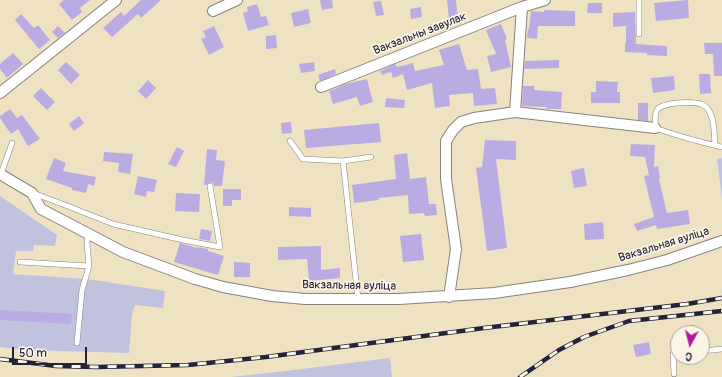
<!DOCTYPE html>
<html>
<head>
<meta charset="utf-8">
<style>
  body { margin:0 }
  #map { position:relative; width:722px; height:377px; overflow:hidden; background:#efe2c2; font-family:Pangolin,sans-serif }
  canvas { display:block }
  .north { position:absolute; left:670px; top:325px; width:40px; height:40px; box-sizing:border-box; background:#fcf5e5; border:1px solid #a5a1a1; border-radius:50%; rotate:187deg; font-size:11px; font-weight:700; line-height:16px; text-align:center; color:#22223b }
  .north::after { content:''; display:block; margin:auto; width:14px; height:18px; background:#b5179e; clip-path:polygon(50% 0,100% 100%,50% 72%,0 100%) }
  .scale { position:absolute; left:12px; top:347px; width:75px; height:18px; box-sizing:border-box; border:2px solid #22223b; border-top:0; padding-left:5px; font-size:12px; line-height:14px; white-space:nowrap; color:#22223b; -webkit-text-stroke:3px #fcf5e5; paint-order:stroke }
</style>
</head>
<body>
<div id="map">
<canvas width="722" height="377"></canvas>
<div class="north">С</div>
<div class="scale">50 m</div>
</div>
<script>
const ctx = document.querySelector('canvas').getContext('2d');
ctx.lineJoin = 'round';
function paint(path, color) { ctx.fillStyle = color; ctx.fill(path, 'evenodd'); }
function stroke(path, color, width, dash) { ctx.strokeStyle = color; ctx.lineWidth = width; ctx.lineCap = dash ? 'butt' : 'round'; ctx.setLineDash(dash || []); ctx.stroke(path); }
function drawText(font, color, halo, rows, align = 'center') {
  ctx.font = font + ' Pangolin,sans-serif'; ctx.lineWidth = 3.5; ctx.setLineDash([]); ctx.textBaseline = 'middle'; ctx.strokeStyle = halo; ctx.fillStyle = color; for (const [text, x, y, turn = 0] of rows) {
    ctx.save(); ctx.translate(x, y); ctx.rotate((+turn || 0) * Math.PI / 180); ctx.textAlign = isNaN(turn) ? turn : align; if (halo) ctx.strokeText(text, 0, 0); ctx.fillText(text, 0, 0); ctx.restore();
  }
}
paint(new Path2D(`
  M722 158V199L717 159Z
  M0 196 57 235 55 246 34 245 33 251H16L13 274 87 279 165 291 163 308 135 305 132 314 129 353 26 350 0 347Z
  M390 358 392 377H231L286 371Z`), '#c1c2dd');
paint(new Path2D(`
  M64 0H90L80 8 82 12 72 20 59 4Z
  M141 0H161L141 18 138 14 112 37 103 28 121 12 124 16Z
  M320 0H332L333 8 322 10Z
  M447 0H456L458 20H449Z
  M688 0 689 18 656 21 654 3Z
  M381 1 384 15 376 16 373 2Z
  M588 3H602V13H587Z
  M257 4 261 17 266 16 269 25 248 31 243 13 248 11 247 7Z
  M421 7 422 17 411 19 410 9Z
  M308 9 311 23 294 27 291 13Z
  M544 10 575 11V26H538L537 39 527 38 528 29H529L531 11 544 12Z
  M635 12 636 44 667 46V56L647 55V53L625 52V43H626V26L613 27V13Z
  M21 14 34 28 38 25 50 40 39 49 15 20Z
  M501 24 507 39 505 40 511 67 491 72 487 56 496 54 486 30Z
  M58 26 65 33 58 38 52 32Z
  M214 26 224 47 209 55 201 39 206 37 203 31Z
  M276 35 277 48 266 49V36Z
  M704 43H722V76H714L713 54H705Z
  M459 44 467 70 478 69 481 89 495 88 497 104 474 106 473 93 449 95 450 106 435 108 432 83 407 90 403 74 393 78 391 72 382 75 380 71 395 64 397 67 413 63 415 71 444 65 439 50Z
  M13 53 23 64 7 78 0 69V64Z
  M559 60V68L524 69 525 61Z
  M66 62 80 75 71 84 58 70Z
  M314 62 315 71 301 73 299 64Z
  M335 69 336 74 320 81 318 75Z
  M699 74H710L711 93 700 94Z
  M674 76 675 90 653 93 651 78Z
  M367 79 373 102 360 106 357 97 333 104 329 91 346 84Z
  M148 80 156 88 146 99 138 91Z
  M596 81 618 82 617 92H620V103H591V92H596Z
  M523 86H534V90L562 92 561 109H546L547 107 522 106Z
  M41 88 55 102 47 110 33 96Z
  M386 98 405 100 404 108 385 107Z
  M638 103H648V121L638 120Z
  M10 109 17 118 22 115 40 139 28 146 18 129 11 134 0 118V116Z
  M79 116 84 123 74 131 69 124Z
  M291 122 292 133 282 134 281 123Z
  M379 123 381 142 306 148 304 130Z
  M485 140 516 141V160L496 159 507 248 487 251 476 168 482 167Z
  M631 144 655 145 654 167 658 166 660 179H659L667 213 688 210 690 224 657 229 656 225 637 231 634 224 654 217 644 176 649 175 645 157 630 156Z
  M177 147 184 151 176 167 168 164Z
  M207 149 217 150 216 160 225 161 222 186H214L213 183 210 182 206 185H204Z
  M104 152 133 154 130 174 118 172 119 163 103 161Z
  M407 153 410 179 426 177 429 204H436L437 215 425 216 424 213 409 214 408 195 379 198V200L354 203 352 185 396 179 394 155Z
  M54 158 66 163 63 171 96 177 94 186 88 184 86 193 72 190V188L46 179Z
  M584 168 587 186 574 188 571 171Z
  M138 176 157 180 154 192 147 191 146 197 134 194Z
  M223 189H241V200H232V206H223Z
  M176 193 200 194 199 212 175 211Z
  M289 207 311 208V217L289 216Z
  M603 222 604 239 585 240 584 224Z
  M201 229 212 231 210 241 199 239Z
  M421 234 424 260 403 262 400 236Z
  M180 243 197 248V247L208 249V251L224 256 218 275 174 262Z
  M321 246V270L340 268V278L309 281 307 259 278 260V247Z
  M234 262 250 263V277H234Z
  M0 310 72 314 71 324 0 320Z
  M649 342 651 354 636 357 633 345Z`), '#baace3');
const service = new Path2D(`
  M639 0V34
  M290 141 303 159 343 161 371 157
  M715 145C714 134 715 114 705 106 698 100 662 102 657 110 654 114 656 123 655 128 678 136 699 142 722 147
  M343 161 358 299
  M1 174 12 143
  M33 193 65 205 113 224 183 240 220 247 210 186
  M20 262 89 266
  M77 343 82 290 89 266 87 243 88 235
  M702 351 722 349
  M674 374 673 354H678`);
const minor = new Path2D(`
  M522 7 515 112 655 128
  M213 11 237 0
  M321 87 522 7 545 0
  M0 93 116 0
  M0 174 32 193 41 209 123 252 195 279 223 287 272 296 305 299H399L494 293 570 282 628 270 667 260 722 241
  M449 297 456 249 446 179V141L453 130 461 122 474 118 515 112`);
stroke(service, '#88827e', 6);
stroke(minor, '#88827e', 12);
stroke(service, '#fff', 5);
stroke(minor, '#fff', 10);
const rail = new Path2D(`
  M0 359 56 366 96 367 188 365 266 357 484 328 687 304 722 298
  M520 377 559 350 584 337 629 321 722 311`);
stroke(rail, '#22223b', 4.5);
stroke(rail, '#fcf5e5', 3, [9]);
drawText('12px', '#22223b', '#fcf5e5', [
  ["Вакзальны завулак",420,34,-21],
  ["Вакзальная вуліца",664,245,-17],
  ["Вакзальная вуліца",349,286,1]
]);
</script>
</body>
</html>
